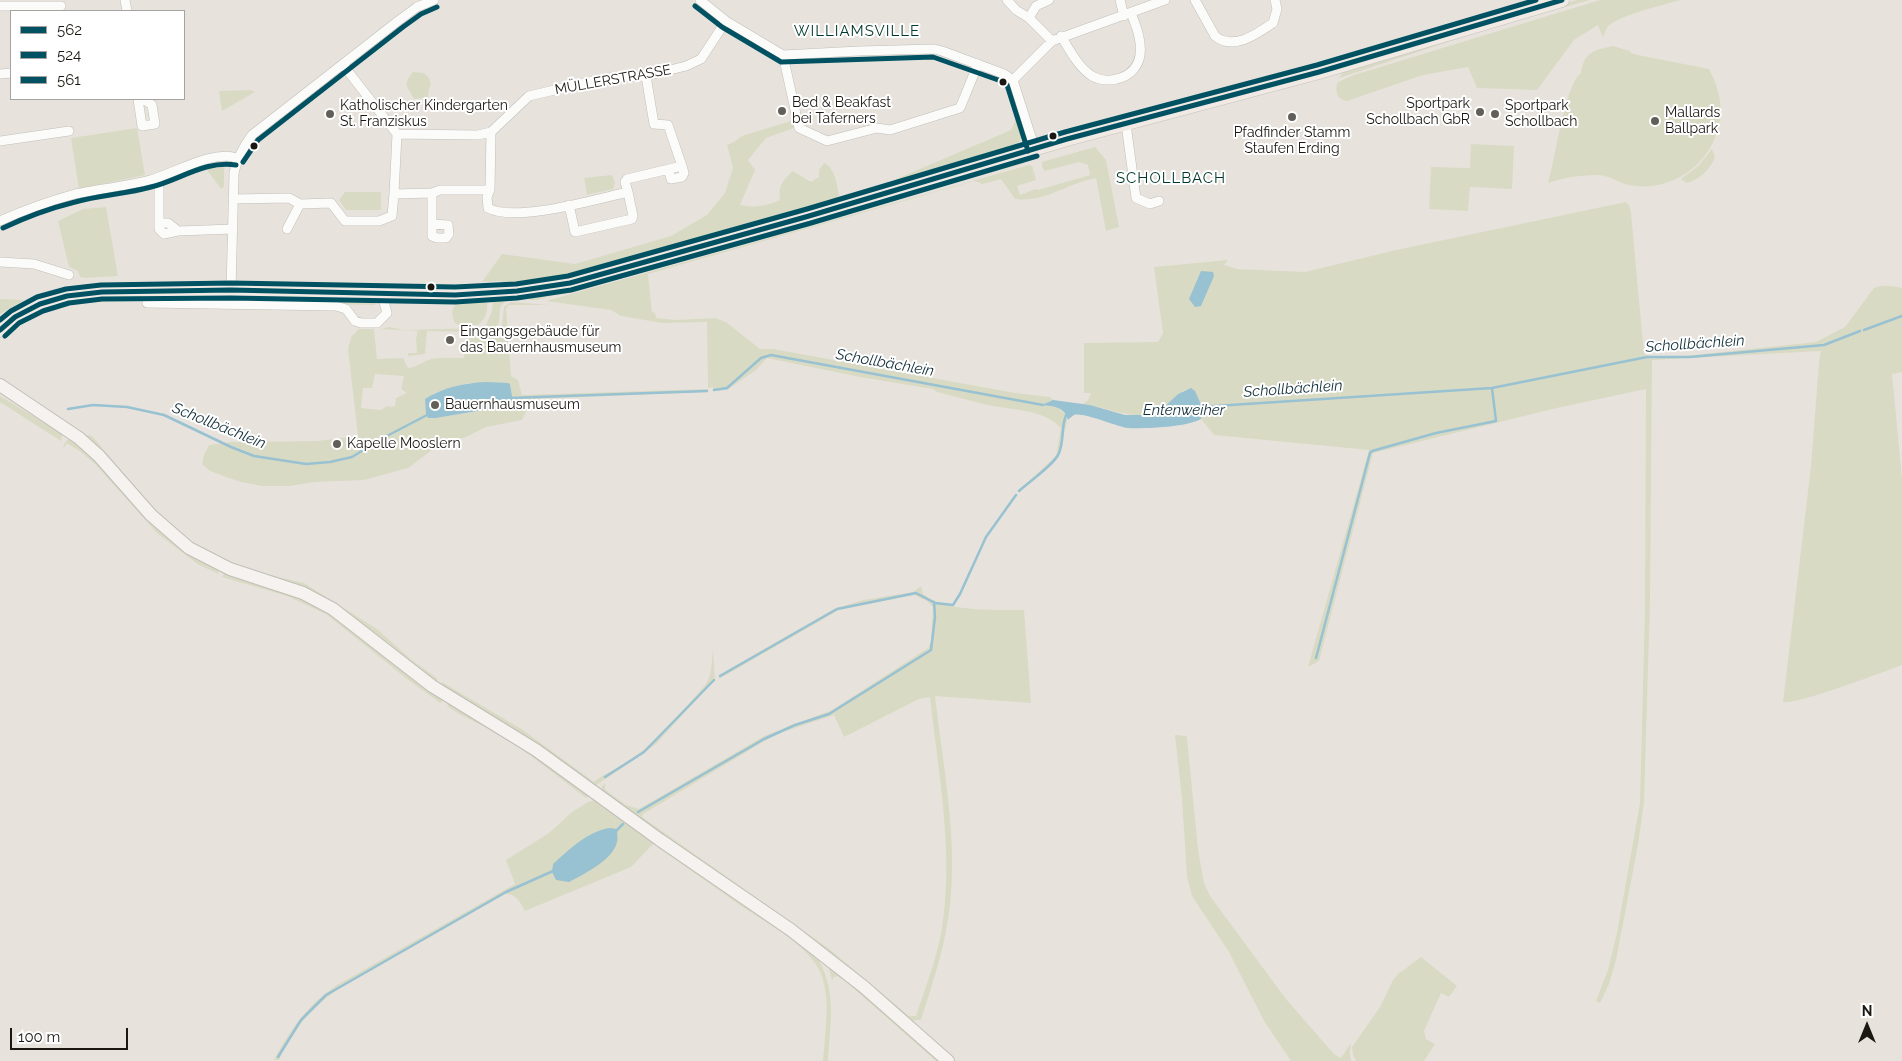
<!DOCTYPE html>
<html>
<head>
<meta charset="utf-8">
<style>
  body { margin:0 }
  #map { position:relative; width:1902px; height:1061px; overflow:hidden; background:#e7e3dc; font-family:Raleway,sans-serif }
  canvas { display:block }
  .legend { position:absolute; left:10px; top:10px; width:175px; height:90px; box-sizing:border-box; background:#fff; border:1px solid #a4a3a1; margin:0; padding:6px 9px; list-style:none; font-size:15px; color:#1b1813 }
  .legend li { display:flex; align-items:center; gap:10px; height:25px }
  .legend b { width:25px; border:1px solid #a4a3a1 }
  .north { position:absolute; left:1842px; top:1001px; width:50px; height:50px; -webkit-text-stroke:4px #fff; paint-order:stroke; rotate:0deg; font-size:14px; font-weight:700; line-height:20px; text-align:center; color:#1b1813 }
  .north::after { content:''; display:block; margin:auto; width:18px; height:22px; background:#1b1813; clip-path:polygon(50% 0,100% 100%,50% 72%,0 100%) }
  .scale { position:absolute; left:10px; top:1028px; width:118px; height:22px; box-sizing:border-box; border:2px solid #1b1813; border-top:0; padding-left:6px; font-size:15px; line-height:18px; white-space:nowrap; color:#1b1813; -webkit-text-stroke:4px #fff; paint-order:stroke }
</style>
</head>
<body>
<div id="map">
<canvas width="1902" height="1061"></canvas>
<ul class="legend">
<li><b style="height:6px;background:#005262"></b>562</li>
<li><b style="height:6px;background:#005262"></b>524</li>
<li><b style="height:6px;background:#005262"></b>561</li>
</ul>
<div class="north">N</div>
<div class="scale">100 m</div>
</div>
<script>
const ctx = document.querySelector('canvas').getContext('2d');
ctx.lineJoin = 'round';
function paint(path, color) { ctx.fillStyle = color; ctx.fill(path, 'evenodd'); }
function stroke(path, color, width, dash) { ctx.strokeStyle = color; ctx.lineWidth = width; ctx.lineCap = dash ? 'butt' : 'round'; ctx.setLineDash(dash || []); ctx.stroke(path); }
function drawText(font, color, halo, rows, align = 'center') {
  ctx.font = font + ' Raleway,sans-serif'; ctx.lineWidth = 4; ctx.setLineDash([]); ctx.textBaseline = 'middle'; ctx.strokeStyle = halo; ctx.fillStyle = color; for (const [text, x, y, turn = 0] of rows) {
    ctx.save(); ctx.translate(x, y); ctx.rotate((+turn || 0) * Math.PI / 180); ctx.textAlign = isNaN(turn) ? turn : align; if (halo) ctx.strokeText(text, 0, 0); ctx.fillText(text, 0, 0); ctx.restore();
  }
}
paint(new Path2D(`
  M1577 0H1590L1493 27 1339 78 1342 73 1352 69 1468 31Z
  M1600 0H1680C1664 5 1620 15 1608 26 1606 29 1605 33 1603 37L1598 25 1574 40 1537 90 1477 88 1468 67 1423 75 1347 101C1337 100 1334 90 1338 82L1354 75Z
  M1613 46 1630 51 1631 53 1638 55 1709 69C1721 92 1725 114 1715 138 1701 172 1665 192 1629 185 1619 183 1610 176 1600 175 1583 175 1565 177 1548 183 1555 161 1565 84 1581 73 1584 52 1594 50 1613 46Z
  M413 72 424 73C436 83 428 86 428 97L414 99C409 87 401 86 413 72Z
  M251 90 255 92 222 111 219 91Z
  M1018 114C1022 127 1027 136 1015 146L906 180H894L1011 130Z
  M794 120V128L766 138 748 160 755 170 740 205C755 208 766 206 780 200 778 186 782 181 793 171L811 182 819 177V170L824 163C835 168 837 184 839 195L835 202 614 266 529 282 507 283 500 281 482 282 502 254 575 264 671 236 707 215 725 193 733 168 727 145 734 142 742 136Z
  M137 128 145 175 79 189 71 138Z
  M1471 144 1514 146 1512 189 1470 187 1468 211 1429 209 1431 167 1470 168Z
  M1095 147 1106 160 1119 227 1106 231 1096 178C1068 183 1044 203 1015 199L1001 179 983 184 974 181 648 274 652 312 655 313 656 318 676 320 715 318 726 322 760 349H773L1015 393 1050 397 1053 400 1043 405 1057 407 1068 417 1059 456 1020 491 1019 490 1056 456 1061 428C1044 409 1011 410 987 405 970 401 954 396 937 392L933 389 860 377 767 358 756 370 727 390 713 391V387L708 388 707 322 662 323 621 316 611 310 546 301 1029 165 1032 166 1036 180 1017 186 1020 195 1036 189 1038 190 1090 175 1088 165 1079 162 1045 171 1042 167V162Z
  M1712 149 1715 157C1711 169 1698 181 1686 183L1681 179 1699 165Z
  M216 163H221L224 168V187L221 189 205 167Z
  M1021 163H1025L599 283 536 300H531L526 295 972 174 1002 169Z
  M612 175 615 183 613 189 587 195 584 178Z
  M345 192H381V210H346L339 200Z
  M1626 202 1629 205 1631 213 1644 354 1648 356H1684L1816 342 1845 327 1874 288C1884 284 1892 286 1902 288V372L1892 374 1902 478V665C1883 672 1797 705 1783 702L1811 466 1819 362 1821 351 1652 360 1650 601 1644 802 1638 845 1616 960 1609 984 1600 1003 1596 1001 1608 970 1617 933 1640 803 1645 608 1646 389 1557 408 1373 453 1319 661 1308 667 1369 450 1214 435 1201 419 1202 407 1189 389C1175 392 1170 405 1159 412 1141 423 1103 406 1083 404L1088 400 1091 393H1084V343L1158 342 1163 333 1154 267 1228 260 1224 265 1237 269 1305 272 1396 250Z
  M106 207 118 276 85 278 80 277 78 271 69 267 58 221 83 209Z
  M518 296 517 299C487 300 509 325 492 328L486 325 492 311 493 301Z
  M152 297 368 298 375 299V305L152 300Z
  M0 299 24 300 0 314Z
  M466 300 487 301C488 312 486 318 478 325L461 326 455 323C449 310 453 304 466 300Z
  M511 302 550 305H509L506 309 511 376 518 380 522 395 708 389V392L532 399 522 420 486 427 466 437 440 444 408 468 364 480 315 482 289 486H262L241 482 226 477 210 471 202 464 204 455 209 445 231 442 317 441 358 436 348 349 351 337 359 329H374L377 359 403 358 408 368C418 367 421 362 431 359 441 357 454 358 464 358L465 348H469V332L427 331 425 354 408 356V353H417L416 337H417V332L421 331 381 329 389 327 404 330 481 328C489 333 496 334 502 326L504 307ZM375 374 404 376 401 389 407 393 396 398 395 406 392 407 387 406 381 410 361 408 363 388H372ZM469 383 510 384 513 402 495 408 436 418 432 394 449 388Z
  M0 396 61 433 62 436 61 441 0 402Z
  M88 435 92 436 161 517 194 544 231 563 274 576 304 583 377 629 413 661 437 678V683L372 633 206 553 172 530 86 437Z
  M68 439 73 440 217 569 219 574 199 565 158 534 95 464 81 452 67 443 63 449 64 444Z
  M228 573 319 605 441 698 442 701 440 703 407 679 326 614 287 596 222 577 224 574Z
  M921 586 923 594C948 613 993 609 1024 610L1031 703 935 696C943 767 959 842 949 913 944 950 932 985 921 1020H915L912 1025 606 796 601 788 605 783V789L607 791 626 805 639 809 764 736 832 710 928 648 931 641 933 607 927 601 914 595 839 610 719 679V675L834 609 863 600 913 592ZM930 697C938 771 953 846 943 921 939 954 926 985 916 1016H909L828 948 642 817 643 814 768 739 783 732 834 715 844 737 919 699Z
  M713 650 715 681 709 686 656 744 634 760 595 786 442 686V682L523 730 594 782C604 773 619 769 630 760 659 740 683 710 706 684 713 672 711 662 713 650Z
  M449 703 499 731 590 795 586 798C558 777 531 754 501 736 484 725 463 718 447 706Z
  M1175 735 1187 736V738L1198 849 1204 883 1210 896 1286 999 1334 1054 1341 1058 1351 1043 1350 1053 1351 1061H1291L1264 1021 1229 952 1192 896 1187 877 1182 799Z
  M598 799 656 841 631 867 525 911C520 902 516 893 505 894L340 988C311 1008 294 1028 279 1060H274C290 1030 308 1004 337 985L515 884 506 860 549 833 572 812 588 802Z
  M660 845 815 954C838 989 830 1022 828 1061H823C825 1033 831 1001 821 974 810 946 765 922 741 906 713 886 685 866 657 847Z
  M1421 957 1457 986 1449 997 1441 993 1424 1031 1426 1039 1435 1044 1424 1061H1356L1353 1055 1352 1047 1380 1007 1393 980 1398 974Z
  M832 967 940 1061H936L845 981 837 976 834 977 832 980 829 969Z`), '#d9dac4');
paint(new Path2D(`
  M1201 271 1213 272 1214 276 1201 306 1195 307 1189 299Z
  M486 382 508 383 510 384 513 402 495 408 436 418H428L426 414 425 399C444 387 464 383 486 382Z
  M1191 388 1195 391 1202 407 1201 419C1188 427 1143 429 1127 428 1115 426 1083 412 1074 415 1072 416 1070 418 1068 420 1065 407 1053 406 1042 405L1053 400 1090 405 1125 415H1151L1159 412 1178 394Z
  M610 828 617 829C617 833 618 838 617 842 613 860 584 874 569 882L556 880 552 872 553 864C570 849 588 831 610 828Z`), '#98c1d1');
stroke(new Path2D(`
  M1864 330 1902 316
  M714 390 727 388 761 358 771 355 1043 405
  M510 398 707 391
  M1200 407 1492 388 1647 357H1690L1824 345 1860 331
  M68 409 93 405 127 407 164 415 231 447 254 456 306 464 330 462 352 457 383 438 429 414
  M1019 491C1029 482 1055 464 1059 453 1065 439 1060 424 1068 411
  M1316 658 1370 453 1372 451 1436 433 1496 421 1492 388
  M720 676 837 609 916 593 935 603 953 605 960 594 986 537 1016 495
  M605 777 644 752 714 680
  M638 812 764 739 795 725 829 714 931 650 935 617 934 602
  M616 831 623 824
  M278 1057 301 1020 326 995 506 892 553 871`), '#98c1d1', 2.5);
const minor = new Path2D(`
  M125 0 127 11
  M700 0 726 21 783 55 859 51 934 49 942 51 1004 74 1013 80 1035 149
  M1007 0 1016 10 1029 18 1052 41
  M1120 0 1124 16
  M1195 0 1215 36C1233 51 1257 34 1273 23L1277 9 1275 0
  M0 6H61
  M1029 18 1036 6 1049 0
  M1061 36C1069 49 1078 67 1092 76 1110 86 1137 77 1140 55 1142 40 1136 26 1131 13
  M783 55 799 128 827 141 877 128 890 130 960 108 978 64
  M343 65 397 134
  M0 74 11 73
  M1013 80 1052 41 1165 0
  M138 99 142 126 155 124 152 105 143 99
  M1126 124 1136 198 1150 204 1159 201
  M397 134 478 135 491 132 529 96 606 78 646 76 686 66 701 59 726 21
  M0 141 69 131
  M668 169 671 179 682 177 684 173 682 166
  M157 178 159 186V229L164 234 178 231 168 223H159
  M490 190 491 132
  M432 193V236L437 238H446L449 234 448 225 432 224
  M394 194 397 134
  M233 199 289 198 300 204 331 203 345 221H379L392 216 394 194 432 193 440 190H490L487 197 488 208C515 223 596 199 628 192L625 182 627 179 682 166 668 125 654 124 646 76
  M569 205 575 232 632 219 633 216 628 192
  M0 221C24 210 50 201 75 194 100 189 126 186 150 180 176 173 211 150 237 158
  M287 229 300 204
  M178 231 233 229
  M0 262 34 264 69 275
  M146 290 147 303 336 306 346 309 355 321 361 323H377L387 313 382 294
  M231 290 234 173C237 158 243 147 252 135L398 21 417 7 434 0`);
const secondary = new Path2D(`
  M0 385 79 438 99 456 151 515 189 548 230 569 303 593 333 609 432 686 536 750 660 840 791 930 864 987 948 1061`);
const primary = new Path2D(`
  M0 330 15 317 40 304 67 296 102 292 231 290 455 295 517 291 570 283 809 216 1067 139 1319 72 1562 0`);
stroke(minor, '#c1beb8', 10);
stroke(secondary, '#c1beb8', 14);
stroke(primary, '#c4c2bf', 15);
stroke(minor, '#fbfbfa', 9);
stroke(secondary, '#f6f2ef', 12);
stroke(primary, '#f0e9e4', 14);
stroke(new Path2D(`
  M0 330 15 317 40 304 67 296 102 292 231 290 455 295 517 291 570 283 809 216 1067 139 1319 72 1562 0`), '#005262', 5);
stroke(new Path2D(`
  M695 6 722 27 781 62 933 57 1001 81 1007 85 1028 151
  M243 162 258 140 403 27 421 14 437 7
  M3 228C26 217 51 208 75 202 100 195 126 194 151 187 180 180 205 160 236 165
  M5 336 19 323 43 311 69 303 102 299 231 298 455 302 517 298 571 290 811 223 1037 156`), '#005262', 5);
stroke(new Path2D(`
  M0 320 11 311 37 297 66 289 101 285 231 283 455 287 516 284 568 276 807 209 1065 132 1317 65 1536 0`), '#005262', 5);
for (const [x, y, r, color] of [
  [1003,82,4.5,"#1b1813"],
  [782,111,5,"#625f59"],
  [1480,112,5,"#625f59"],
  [330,114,5,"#625f59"],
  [1495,114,5,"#625f59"],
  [1292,117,5,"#625f59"],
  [1655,121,5,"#625f59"],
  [1053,136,4.5,"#1b1813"],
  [254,146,4.5,"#1b1813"],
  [431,287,4.5,"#1b1813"],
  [450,340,5,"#625f59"],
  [435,405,5,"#625f59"],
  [337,444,5,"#625f59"]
]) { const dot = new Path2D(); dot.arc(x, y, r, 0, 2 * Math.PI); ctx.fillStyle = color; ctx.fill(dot); stroke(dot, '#fff', 2); }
drawText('14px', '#1b1813', '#fff', [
  ["MÜLLERSTRASSE",613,80,-10]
]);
drawText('14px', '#1b1813', '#fff', [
  ["Bed & Beakfast",792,103],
  ["bei Taferners",792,119],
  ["Sportpark",1470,104,"right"],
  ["Schollbach GbR",1470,120,"right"],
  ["Katholischer Kindergarten",340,106],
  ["St. Franziskus",340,122],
  ["Sportpark",1505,106],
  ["Schollbach",1505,122],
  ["Mallards",1665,113],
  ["Ballpark",1665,129],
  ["Pfadfinder Stamm",1292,133,"center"],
  ["Staufen Erding",1292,149,"center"],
  ["Eingangsgebäude für",460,332],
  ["das Bauernhausmuseum",460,348],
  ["Bauernhausmuseum",445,405],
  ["Kapelle Mooslern",347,444]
], 'left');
ctx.letterSpacing = '1px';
drawText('15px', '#00392c', '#fff', [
  ["WILLIAMSVILLE",857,31],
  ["SCHOLLBACH",1171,178]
]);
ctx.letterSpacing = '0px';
drawText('italic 15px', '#13303c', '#fff', [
  ["Schollbächlein",1695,344,-4],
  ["Schollbächlein",885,363,10],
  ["Schollbächlein",1293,389,-4],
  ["Entenweiher",1184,410],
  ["Schollbächlein",219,426,22]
]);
</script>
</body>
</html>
